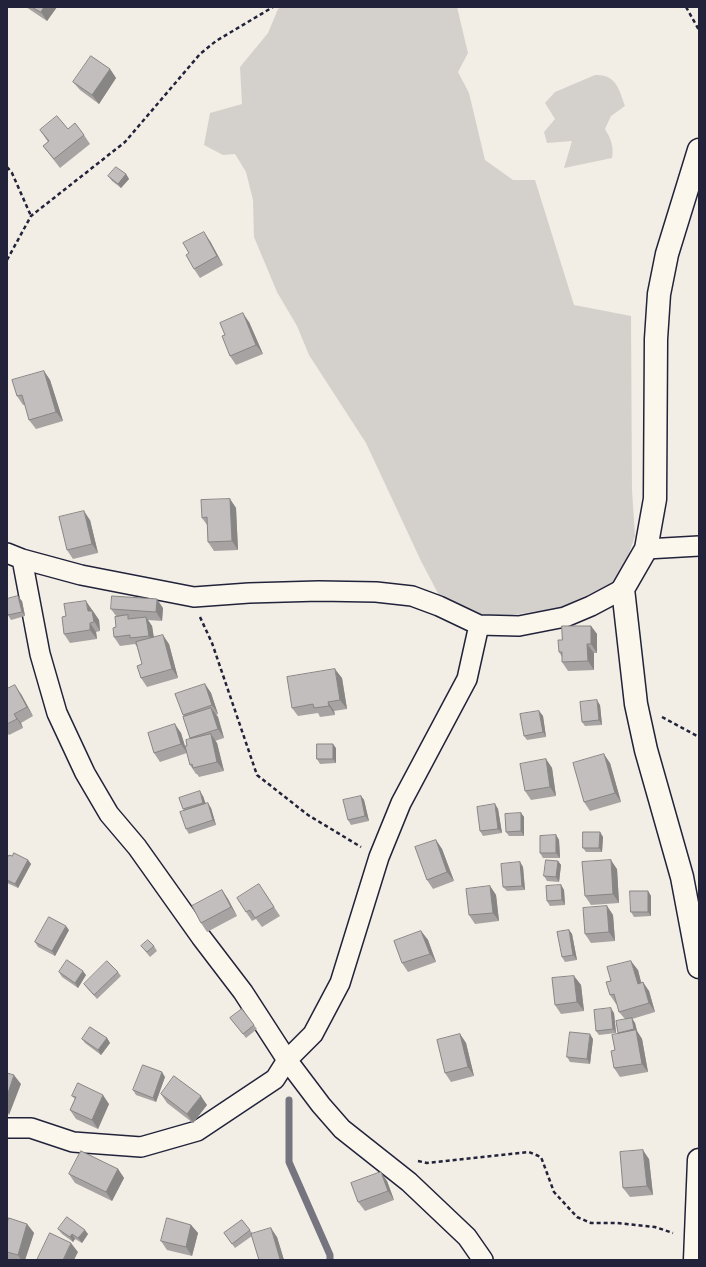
<!DOCTYPE html>
<html>
<head>
<meta charset="utf-8">
<style>
  body { margin:0 }
  #map { position:relative; width:706px; height:1267px; overflow:hidden; background:#f2eee5; font-family:Delius,sans-serif }
  canvas { display:block }
  .frame { position:absolute; inset:0; border:8px solid #22223b; pointer-events:none }
</style>
</head>
<body>
<div id="map">
<canvas width="706" height="1267"></canvas>
<div class="frame"></div>
</div>
<script>
const ctx = document.querySelector('canvas').getContext('2d');
ctx.lineJoin = 'round';
function paint(path, color) { ctx.fillStyle = color; ctx.fill(path, 'evenodd'); }
function stroke(path, color, width, dash) { ctx.strokeStyle = color; ctx.lineWidth = width; ctx.lineCap = dash ? 'butt' : 'round'; ctx.setLineDash(dash || []); ctx.stroke(path); }
paint(new Path2D(`
  M281 7H457L468 53 458 72 469 93 485 160 513 180H535L574 305 631 316 632 490 635 536 620 579 560 608 491 618 441 599 421 561 366 443 309 355 297 326 277 292 254 237 253 200 246 172 235 154 223 155 204 145 210 113 242 104 240 67 268 33 278 9Z
  M595 75C616 74 619 89 625 106L611 116 605 129C611 139 614 146 612 158L564 168 572 141 547 143 544 132 555 119 545 103 555 92Z`), '#d4d1cc');
stroke(new Path2D(`
  M289 1100V1162L330 1255V1260`), '#76747f', 7);
const street = new Path2D(`
  M646 549 699 546
  M7 553 22 559 81 575 194 597 249 593 319 591 376 592 412 596 439 606 479 625 519 626 565 617 591 606 623 589
  M22 559 40 654 57 713 85 773 109 814 137 847 201 937 243 992 287 1060 321 1105 342 1129 409 1182 467 1237 483 1260
  M7 1128H31L73 1142 141 1147 197 1131 275 1079 287 1060 313 1034 340 983 379 857 401 803 467 679 479 625`);
const secondary = new Path2D(`
  M699 150 667 254 659 294 656 339 655 499 646 549 623 589 636 704 646 750 682 877 699 967
  M695 1260 699 1160`);
stroke(street, '#22223b', 22);
stroke(secondary, '#22223b', 25);
stroke(new Path2D(`
  M686 7 699 30
  M7 167 12 173 31 216
  M7 260 31 216 125 142 200 54 216 41 273 7
  M200 617 212 643 257 775 308 815 361 847
  M662 717 699 737
  M418 1161 427 1163 529 1152 541 1157 554 1192 577 1217 591 1223H617L655 1227 673 1233`), '#22223b', 2.5, [4, 3]);
stroke(street, '#fbf7ec', 19);
stroke(secondary, '#fbf7ec', 22);
paint(new Path2D(`
  M26 7H57L47 21Z
  M110 69 116 78 99 104 80 90 73 82Z
  M68 129 84 135 90 144 60 168 43 146 48 142 40 130Z
  M126 174 129 179 121 188 112 181 108 176Z
  M210 241 223 265 200 278 194 269Z
  M249 322 263 354 236 365 230 356 225 335Z
  M44 371 50 380 63 421 36 429 29 420 25 405H23L17 396Z
  M230 499 236 508 238 550 214 551 208 542 207 525 202 518Z
  M90 520 98 553 73 559 67 550Z
  M22 601 25 616 11 620 8 615Z
  M163 608 162 621 148 620 152 626 154 638 169 644 178 678 147 687 141 678 142 664 137 647 135 644 120 646 114 637 116 627V616L111 609Z
  M93 610V611L99 620 100 631 96 632 97 639 70 643 64 634Z
  M591 626 597 634V653H594V670L568 671 562 662V657L559 652 562 640Z
  M342 678 347 709 334 711 335 715 320 717 318 713 298 716 292 708Z
  M205 684 211 693 218 714 216 715 218 717 224 738 215 741 217 743 224 771 199 777 197 774H196L190 765 187 753 160 762 154 753 181 733 185 746H187L190 739 184 717 183 715Z
  M7 689 21 694 33 716 21 723 23 728 9 735 7 733Z
  M600 705 602 725 585 726 582 722Z
  M539 711 543 716 546 737 527 740 524 736Z
  M336 748V763L320 764 317 759Z
  M546 759 552 768 556 796 531 800 525 791Z
  M610 763 621 802 590 811 584 802Z
  M203 796 205 804 211 808 216 825 189 834 186 829 184 810 183 809Z
  M361 796 364 800 369 821 351 825 348 820Z
  M495 804 498 809 502 833 483 836 480 831Z
  M521 813 524 817V836H509L506 832Z
  M600 832 603 837 602 852H586L583 848Z
  M556 835 559 840 560 858H543L540 853Z
  M436 840 442 849 454 881 433 889 427 880Z
  M12 856 28 860 31 864 18 888 7 883V858Z
  M558 861 561 865 559 882 547 881 544 876Z
  M520 862 523 867 525 890 507 891 503 887Z
  M617 869 619 903 591 905 585 896Z
  M561 885 564 890 565 905 550 906 547 901Z
  M490 886 496 895 499 921 475 924 469 915Z
  M222 890 228 899 237 916 207 932 201 923Z
  M648 891 651 896V916L634 917 631 912Z
  M265 893 280 916 262 927 256 919 252 921 246 912Z
  M607 906 613 915 615 941 591 943 585 934Z
  M69 930 55 956 38 947 35 942Z
  M569 930 572 934 577 960 565 962 562 957Z
  M421 931 428 940 436 962 408 972 402 963Z
  M141 946H154L157 951 150 957Z
  M638 970 641 983 649 991 655 1012 632 1019 635 1023 637 1031 642 1039 648 1072 620 1077 614 1068 615 1050 619 1033H618L625 1019 619 1012 617 1004H616L610 995 611 981Z
  M59 972 86 975 78 988 62 977Z
  M118 972 121 976 97 999 87 988 84 984Z
  M574 976 581 985 584 1011 561 1014 555 1005Z
  M614 1013 616 1033 599 1035 596 1031Z
  M230 1018 254 1025 257 1029 246 1038Z
  M460 1034 466 1043 474 1076 451 1082 445 1073Z
  M107 1038 110 1043 101 1055 85 1043 82 1039Z
  M593 1039 590 1064 570 1062 567 1057Z
  M165 1077 156 1102 136 1095 133 1090Z
  M161 1094 207 1105 193 1123 167 1103Z
  M72 1096 109 1104 98 1129 76 1119 70 1110 75 1099Z
  M649 1159 653 1195 630 1197 623 1188Z
  M118 1169 124 1178 112 1201 75 1183 69 1174Z
  M387 1181 394 1200 365 1211 358 1202Z
  M242 1220 253 1234 277 1237 284 1260H259L252 1236 235 1248 224 1233Z
  M7 1224H27L34 1233 25 1260H11L7 1259Z
  M191 1225 198 1233 192 1256 167 1250 161 1241Z
  M58 1229 88 1234 82 1243 75 1239 73 1242 62 1234Z`), '#a7a3a3');
paint(new Path2D(`
  M44 7H57L47 21 41 12Z
  M110 69 116 78 99 104 92 95Z
  M126 174 129 179 121 188 118 184Z
  M204 232 210 241 223 265 217 256Z
  M243 313 249 322 263 354 256 345Z
  M44 371 50 380 63 421 56 412Z
  M230 499 236 508 238 550 232 541Z
  M84 511 90 520 98 553 92 544Z
  M18 596 22 601 25 616 22 612Z
  M157 599 163 608 162 621 156 612Z
  M86 601 99 620 100 631 88 611Z
  M146 617 152 626 155 645 149 636Z
  M90 623 96 632 97 639 90 630Z
  M591 626 597 634V653L591 644Z
  M163 635 169 644 178 678 172 669Z
  M587 644 594 653V670L588 661Z
  M335 669 342 678 347 709 340 700Z
  M205 684 211 693 218 714 212 705Z
  M15 685 21 694 33 716 27 707Z
  M597 700 600 705 602 725 599 720Z
  M328 702 334 711 335 715 329 706Z
  M211 708 218 717 224 738 218 729Z
  M539 711 543 716 546 737 543 732Z
  M14 714 21 723 23 728 17 719Z
  M175 724 181 733 187 753 181 744Z
  M211 734 217 743 224 771 217 762Z
  M333 744 336 748V763L333 759Z
  M604 754 610 763 621 802 615 793Z
  M546 759 552 768 556 796 550 787Z
  M200 791 203 796 207 807 203 803Z
  M361 796 364 800 369 821 365 816Z
  M208 803 211 808 216 825 213 820Z
  M495 804 498 809 502 833 498 829Z
  M521 813 524 817V836L521 831Z
  M600 832 603 837 602 852 599 848Z
  M556 835 559 840 560 858 556 853Z
  M436 840 442 849 454 881 447 872Z
  M28 860 31 864 18 888 15 884Z
  M611 860 617 869 619 903 613 894Z
  M558 861 561 865 559 882 556 877Z
  M520 862 523 867 525 890 522 886Z
  M561 885 564 890 565 905 562 900Z
  M490 886 496 895 499 921 493 913Z
  M222 890 228 899 237 916 231 907Z
  M648 891 651 896V916L648 912Z
  M607 906 613 915 615 941 609 932Z
  M66 926 69 930 55 956 52 951Z
  M569 930 572 934 577 960 573 955Z
  M421 931 428 940 436 962 430 954Z
  M631 961 638 970 644 993 638 984Z
  M83 971 86 975 78 988 75 983Z
  M574 976 581 985 584 1011 577 1002Z
  M643 982 649 991 655 1012 649 1003Z
  M611 1008 614 1013 616 1033 613 1029Z
  M632 1018 635 1023 637 1031 642 1039 648 1072 642 1064 636 1033 634 1029Z
  M460 1034 466 1043 474 1076 468 1067Z
  M590 1034 593 1039 590 1064 587 1059Z
  M107 1038 110 1043 101 1055 98 1050Z
  M162 1072 165 1077 156 1102 153 1098Z
  M14 1075 21 1084 9 1115 7 1111V1096Z
  M103 1095 109 1104 98 1129 92 1120Z
  M201 1096 207 1105 193 1123 187 1114Z
  M643 1150 649 1159 653 1195 647 1186Z
  M118 1169 124 1178 112 1201 106 1192Z
  M381 1172 387 1181 394 1200 388 1191Z
  M27 1224 34 1233 25 1260H21L18 1255Z
  M191 1225 198 1233 192 1256 186 1247Z
  M271 1228 277 1237 284 1260H280V1259Z
  M85 1230 88 1234 82 1243 78 1238Z
  M72 1234 75 1239 73 1242 70 1237Z
  M71 1243 78 1252 74 1260H63Z`), '#888585');
const building = new Path2D(`
  M32 7H44L41 12Z
  M91 56 110 69 92 95 73 82Z
  M57 116 68 129 75 123 84 135 54 159 43 146 49 141 40 130Z
  M116 167 126 174 118 184 108 176Z
  M204 232 217 256 194 269 186 255 189 253 183 243Z
  M243 313 256 345 230 356 222 336 225 335 220 323Z
  M44 371 56 412 29 420 22 395 17 396 12 380Z
  M230 499 232 541 208 542 207 517 202 518 201 500Z
  M84 511 92 544 67 550 59 517Z
  M18 596 22 612 8 615 7 611V599Z
  M112 596 157 599 156 612 111 609Z
  M86 601 88 611H92L94 622 90 623V630L64 634 62 617 66 616 64 604Z
  M128 615V619L146 617 149 636 130 638V635L114 637 113 628 116 627 115 617Z
  M562 626H591V644H587L588 661 562 662V652H559L558 640H562Z
  M163 635 172 669 141 678 137 666 142 664 136 642Z
  M335 669 340 700 328 702 329 706 314 708 313 704 292 708 287 677Z
  M205 684 212 705 183 715 175 694Z
  M15 685 27 707 14 714 17 719 7 724V689Z
  M597 700 599 720 582 722 580 702Z
  M211 708 218 729 190 738 183 717Z
  M539 711 543 732 524 736 520 714Z
  M175 724 181 744 154 753 148 733Z
  M211 734 217 762 193 768 192 764 190 765 185 746H187L186 740Z
  M317 744H333V759H317Z
  M604 754 615 793 584 802 573 763Z
  M546 759 550 787 525 791 520 764Z
  M200 791 203 803 183 809 179 798Z
  M361 796 365 816 348 820 343 800Z
  M208 803 213 820 186 829 180 812Z
  M495 804 498 829 480 831 477 807Z
  M521 813V831L506 832 505 814Z
  M583 832H600L599 848H583Z
  M556 835V853H540V836Z
  M436 840 447 872 427 880 415 847Z
  M14 853 28 860 15 884 7 880V858L9 855 12 856Z
  M546 860 558 861 556 877 544 876Z
  M611 860 613 894 585 896 582 862Z
  M520 862 522 886 503 887 501 864Z
  M259 884 274 907 255 918 250 910 246 912 237 898Z
  M561 885 562 900 547 901 546 886Z
  M490 886 493 913 469 915 466 889Z
  M222 890 231 907 201 923 192 906Z
  M630 891H648V912H631Z
  M607 906 609 932 585 934 583 908Z
  M49 917 66 926 52 951 35 942Z
  M569 930 573 955 562 957 557 932Z
  M421 931 430 954 402 963 394 941Z
  M148 940 154 946 147 952 141 946Z
  M67 960 83 971 75 983 59 972Z
  M107 961 118 972 94 995 84 984Z
  M631 961 638 984 643 982 649 1003 619 1012 614 994 610 995 606 982 611 981 607 967Z
  M574 976 577 1002 555 1005 552 978Z
  M611 1008 613 1029 596 1031 594 1010Z
  M242 1009 254 1025 243 1034 230 1018Z
  M632 1018 634 1029 618 1033 616 1021Z
  M90 1027 107 1038 98 1050 82 1039Z
  M636 1030 642 1064 614 1068 611 1051 615 1050 612 1035Z
  M570 1032 590 1034 587 1059 567 1057Z
  M460 1034 468 1067 445 1073 437 1040Z
  M143 1065 162 1072 153 1098 133 1090Z
  M7 1073 14 1075 7 1096Z
  M174 1076 201 1096 187 1114 161 1094Z
  M78 1083 103 1095 92 1120 70 1110 76 1097 72 1096Z
  M643 1150 647 1186 623 1188 620 1152Z
  M81 1151 118 1169 106 1192 69 1174Z
  M381 1172 388 1191 358 1202 351 1183Z
  M67 1217 85 1230 78 1238 72 1234 70 1237 58 1229Z
  M9 1218 27 1224 18 1255 7 1252V1224Z
  M167 1218 191 1225 186 1247 161 1241Z
  M242 1220 250 1230 232 1244 224 1233Z
  M271 1228 280 1259 277 1260H259L251 1234Z
  M50 1233 71 1243 63 1260H37Z`);
paint(building, '#c2bebe');
stroke(building, '#888585', 1);
</script>
</body>
</html>
